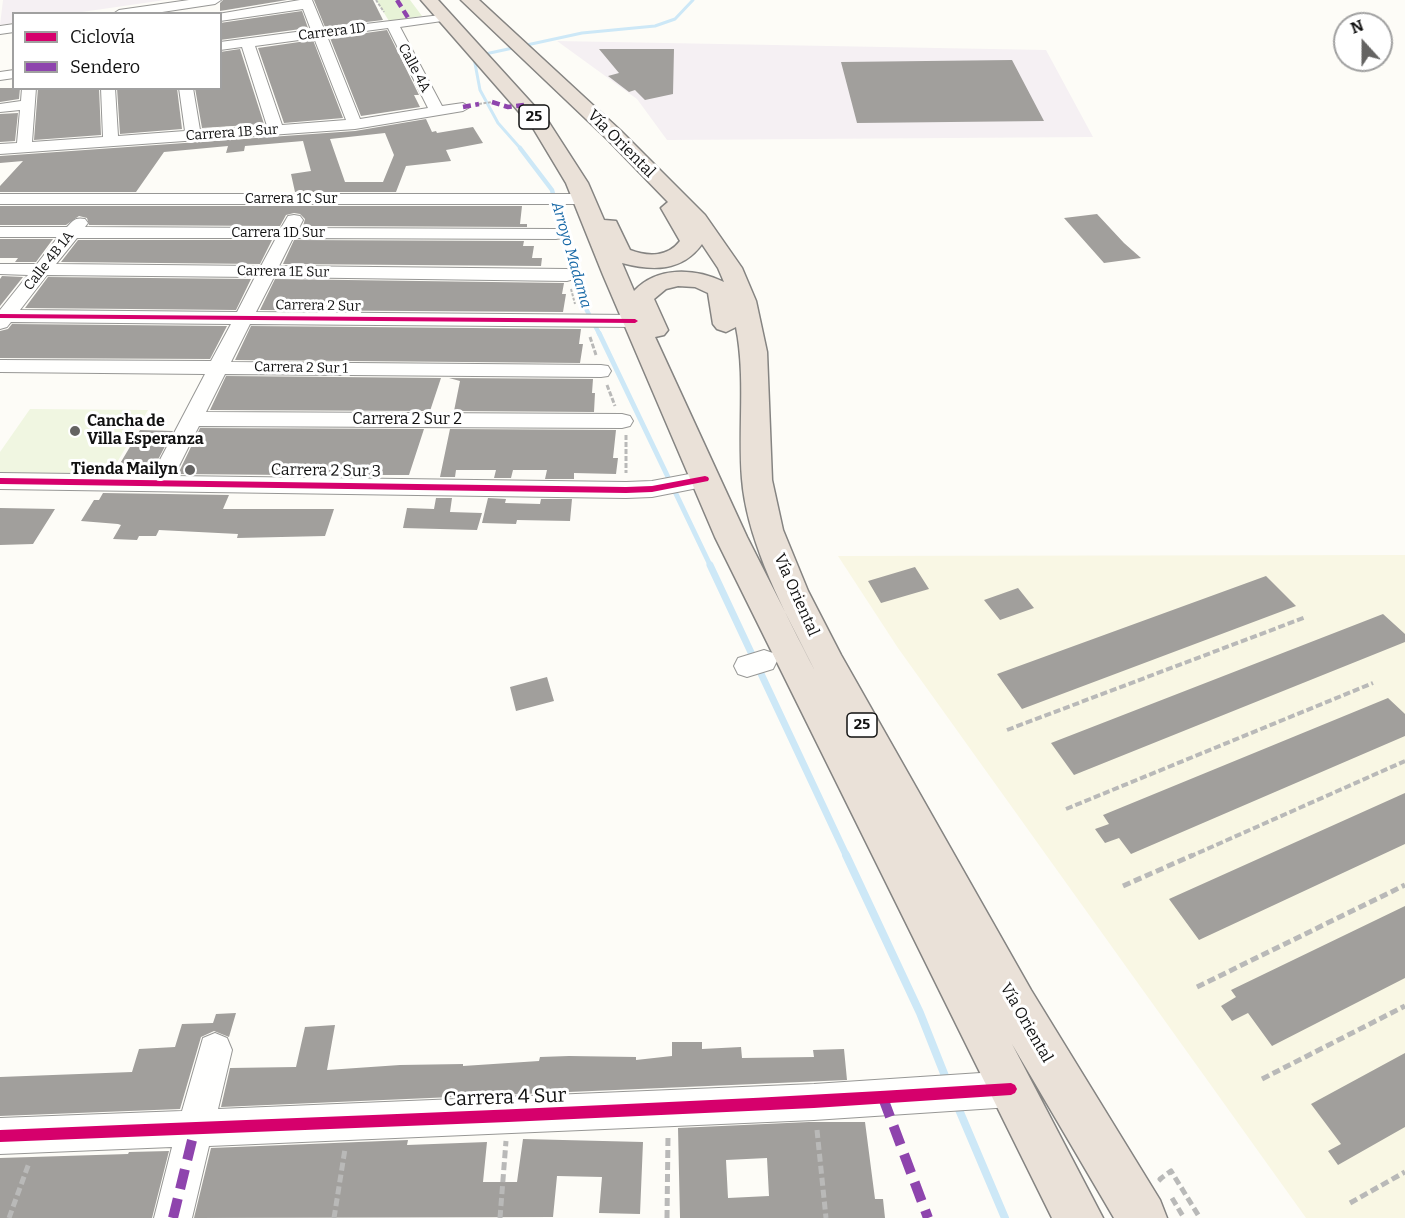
<!DOCTYPE html>
<html>
<head>
<meta charset="utf-8">
<style>
  body { margin:0 }
  #map { position:relative; width:1405px; height:1218px; overflow:hidden; background:#fdfcf7; font-family:Bitter,serif }
  canvas { display:block }
  .legend { position:absolute; left:12px; top:12px; width:210px; height:78px; box-sizing:border-box; background:#fff; border:2px solid #a0a0a0; margin:0; padding:8px 10px; list-style:none; font-size:18px; color:#111 }
  .legend li { display:flex; align-items:center; gap:12px; height:30px }
  .legend b { width:30px; border:2px solid #a0a0a0 }
  .north { position:absolute; left:1333px; top:12px; width:60px; height:60px; box-sizing:border-box; background:#fff; border:2px solid #a0a0a0; border-radius:50%; rotate:339deg; font-size:16px; font-weight:700; line-height:24px; text-align:center; color:#111 }
  .north::after { content:''; display:block; margin:auto; width:21px; height:27px; background:#646362; clip-path:polygon(50% 0,100% 100%,50% 72%,0 100%) }
</style>
</head>
<body>
<div id="map">
<canvas width="1405" height="1218"></canvas>
<ul class="legend">
<li><b style="height:8px;background:#d6006c"></b>Ciclovía</li>
<li><b style="height:8px;background:#8e44ad"></b>Sendero</li>
</ul>
<div class="north">N</div>
</div>
<script>
const ctx = document.querySelector('canvas').getContext('2d');
ctx.lineJoin = 'round';
function paint(path, color) { ctx.fillStyle = color; ctx.fill(path, 'evenodd'); }
function stroke(path, color, width, dash) { ctx.strokeStyle = color; ctx.lineWidth = width; ctx.lineCap = dash ? 'butt' : 'round'; ctx.setLineDash(dash || []); ctx.stroke(path); }
function drawText(font, color, halo, rows, align = 'center') {
  ctx.font = font + ' Bitter,serif'; ctx.lineWidth = 6; ctx.setLineDash([]); ctx.textBaseline = 'middle'; ctx.strokeStyle = halo; ctx.fillStyle = color; for (const [text, x, y, turn = 0] of rows) {
    ctx.save(); ctx.translate(x, y); ctx.rotate((+turn || 0) * Math.PI / 180); ctx.textAlign = isNaN(turn) ? turn : align; if (halo) ctx.strokeText(text, 0, 0); ctx.fillText(text, 0, 0); ctx.restore();
  }
}
paint(new Path2D(`
  M3 0H165L75 13 14 14 13 23 0 25Z
  M557 41 1046 50 1093 137 667 140 637 99Z`), '#f5f0f3');
paint(new Path2D(`
  M1405 555V1218H1306L898 648 838 556Z`), '#f9f7e4');
paint(new Path2D(`
  M376 0H410L422 16 389 21Z`), '#e7f3d7');
paint(new Path2D(`
  M30 409 148 410 109 476 0 475V452Z`), '#f0f6e1');
stroke(new Path2D(`
  M521 149 498 123 480 90 474 58 476 56 582 33 655 26 675 19 693 0`), '#cde8f7', 3);
stroke(new Path2D(`
  M520 148 552 190 567 248 575 263 585 307 600 335`), '#cde8f7', 4.5);
stroke(new Path2D(`
  M599 333 711 567`), '#cde8f7', 5);
stroke(new Path2D(`
  M710 565 847 857`), '#cde8f7', 7);
stroke(new Path2D(`
  M846 855 920 1013 947 1081
  M957 1105 1005 1218`), '#cde8f7', 8);
paint(new Path2D(`
  M223 0H287L220 11V3Z
  M314 0H373L383 20 325 27Z
  M302 11 308 28 220 40V23Z
  M387 30 419 95H414L420 107 361 116 330 38Z
  M313 40 343 118 284 123 258 48Z
  M240 49 264 124 202 128 195 88H220V52Z
  M599 49H674L673 94 645 100 635 90 629 92 608 76 619 73Z
  M1012 60 1044 121 857 123 841 62Z
  M0 88H20L19 99 0 102Z
  M38 88H99L101 135 34 140Z
  M117 88H177L182 129 120 134Z
  M18 113 15 141 0 142V114Z
  M426 119 432 132 436 131 437 133 473 127 483 143 446 150 451 161 406 166 396 192H295L291 174 311 171 303 141 245 146 244 151 226 153 228 146 164 152 136 192H0V186L23 161 0 163V156L355 131ZM385 133 394 155 383 182H345L330 139Z
  M0 206H522L520 224H527V227L303 226 305 219 300 214 294 213 286 215 280 226 89 225 87 218 79 216 66 225H0Z
  M1097 214 1124 243 1141 258 1104 263 1064 218Z
  M0 239H53L36 262H15L18 258H0Z
  M78 240H272L260 264 61 262Z
  M294 240 524 241 523 246H534L532 258H542L541 266 283 264Z
  M2 276 23 277 0 306V279Z
  M48 277 251 279 236 310 25 308Z
  M275 279 564 283 562 294H566L563 312 260 310Z
  M12 324 227 326 210 359 0 358V331L8 329Z
  M251 326 581 329 579 344H583L580 363 235 360Z
  M226 376 441 378 430 411 210 410Z
  M449 378 593 379 592 393H595L594 412 454 411 460 381Z
  M200 428 424 429 409 475H327L328 472H290L289 475 178 474Z
  M450 429 616 430 613 458H618L616 474 574 473V479H545L547 470H513L511 478H494L496 470H456L455 477H440Z
  M140 430 173 431 151 473 115 472Z
  M103 493 229 495 223 509H334L325 536 237 538 238 534 159 530 156 536H139L137 540 113 539 121 525 118 524 81 521 94 500H99Z
  M436 498H452L450 512 482 513 477 530 403 528 407 508 434 509Z
  M488 498 506 499 505 503 540 504 541 499H572L570 521 517 520 516 524 482 523Z
  M0 508 55 509 33 544 0 545Z
  M915 567 929 589 881 603 868 581Z
  M1266 576 1296 606 1022 709 997 674Z
  M1018 588 1034 608 1000 620 984 600Z
  M1383 614 1405 634V642L1074 775 1051 743Z
  M547 677 554 701 516 711 510 687Z
  M1388 698 1405 714V736L1131 854 1119 838 1105 843 1095 829 1109 824 1103 815Z
  M1405 793V844L1199 940 1169 899Z
  M1405 906V978L1272 1046 1248 1013 1232 1021 1221 1006 1236 997 1231 990Z
  M236 1013 229 1037 214 1031 201 1037 180 1109 0 1116V1077L132 1072 139 1049 175 1047 182 1024 213 1023 216 1014Z
  M335 1025 327 1070 400 1065 463 1064V1066L539 1061 540 1057 569 1056 636 1057V1060L672 1056V1042H702V1049L741 1047 742 1058 814 1057 813 1050 844 1049 847 1080 221 1107 230 1068 296 1067 305 1027Z
  M1405 1053V1127L1338 1165 1328 1151 1341 1144 1311 1104Z
  M809 1122H865L875 1199H883L885 1218H680L678 1128ZM767 1158 769 1196 728 1198 726 1160Z
  M523 1139 643 1142 640 1214 599 1213 602 1177 557 1176 553 1217 194 1218 211 1148 408 1140 407 1145 487 1142 483 1182H517Z
  M169 1151 152 1218H0V1158L128 1154 129 1152Z`), '#a19f9c');
const minor = new Path2D(`
  M189 0H221L215 4 149 14H113L119 10Z
  M300 0H312L324 29 449 14 450 17 449 20 400 27 442 106 463 103 470 107 463 111 355 129 0 154V144L17 143 20 110 0 112V104L21 101 22 88H36L32 142 103 137 101 88H115L118 136 185 131 179 88H193L200 130 267 126 242 47 220 50V42L311 30 303 9 220 21V14H218ZM388 28 428 108 360 119 327 36ZM314 38 346 120 282 125 255 46Z
  M14 24V32L0 34V26Z
  M14 70V78L0 80V72Z
  M0 194H582L590 199 582 204H0Z
  M294 215 300 216 303 220 299 228 556 229 562 230 565 234 562 238 556 239 293 238 279 266 567 269 574 271 576 275 574 279 567 281 274 277 256 312 635 315 642 317 645 321 642 325 635 327 250 324 231 362 601 365 608 366 611 371 608 376 601 377 225 374 206 412 622 414 630 416 633 421 630 426 622 428 199 426 174 476 626 482 652 481 705 471 713 473 716 479 713 485 652 497 626 498 0 489V473L152 475 205 374 0 372V360L211 361 231 324 11 322 7 327 0 329V310L28 275 0 274V264H37L58 237H0V227H67C73 220 76 217 85 219L88 223 85 227 281 228 288 216ZM77 238H276L261 266 56 264ZM47 275 255 277 237 312 20 310Z
  M764 650 773 653 777 661 773 669 747 677 738 674 734 666 738 658Z
  M215 1033 227 1038 232 1050 218 1109 814 1084 1011 1071 1024 1076 1029 1089 1024 1102 1011 1107 814 1120 209 1146 192 1218H154L172 1147 0 1154V1118L182 1111 203 1038Z`);
const highway = new Path2D(`
  M421 0H438L548 121 588 183 604 220 616 221 630 250C648 257 668 257 680 241L661 208 668 202 607 139 461 0H479L621 131 705 215 742 268 756 301 767 352 772 480 783 530 808 591 841 655 1031 990 1160 1200 1167 1218H1114L1012 1044 1103 1218H1052L715 537 603 275 566 183 533 128ZM702 244 718 268 724 282C695 268 657 266 634 291L622 263C652 271 682 272 702 244ZM678 286 695 287 708 293 713 324 717 329 726 332 736 327C746 377 738 428 742 479 747 544 786 614 815 671L747 537 655 337 664 335 668 330 654 299 666 289Z`);
stroke(minor, '#979795', 2);
stroke(highway, '#858482', 3);
stroke(new Path2D(`
  M376 0 384 12
  M479 104 492 102
  M571 289 575 304`), '#b9b9b8', 2, [3, 1.5]);
stroke(new Path2D(`
  M590 337 596 355
  M607 385 615 406
  M626 435V473`), '#b9b9b8', 3, [5, 2]);
stroke(new Path2D(`
  M1007 730 1306 617
  M1066 809 1373 683
  M1189 857 1405 761`), '#b9b9b8', 4, [7, 3]);
stroke(new Path2D(`
  M1123 886 1193 855
  M1197 987 1405 885
  M1262 1079 1405 1006
  M817 1130 826 1218
  M1162 1181 1160 1179 1171 1171 1200 1218
  M1172 1198 1184 1218
  M1350 1203 1405 1172
  M9 1218 29 1163
  M334 1218 345 1149
  M500 1218 506 1141
  M667 1218 668 1136`), '#b9b9b8', 5, [8, 4]);
paint(minor, '#fffffe');
paint(highway, '#eae1d8');
stroke(new Path2D(`
  M397 0 410 21
  M492 102 508 107 524 105
  M463 107 479 104`), '#8e44ad', 4.5, [8, 4.5]);
stroke(new Path2D(`
  M883 1098 928 1218
  M173 1218 195 1128`), '#8e44ad', 10, [20, 10]);
paint(new Path2D(`
  M0 314 635 319 638 321 635 323 0 318Z
  M705 476 708 477 709 479 708 481 652 492 626 493 0 484V478L626 487 652 486Z
  M1011 1083 1015 1085 1017 1089 1015 1093 1011 1095 814 1108 508 1122 0 1142V1130C337 1116 674 1105 1011 1083Z`), '#d6006c');
for (const [x, y, r, color] of [
  [75,431,6,"#646362"],
  [190,470,6,"#646362"]
]) { const dot = new Path2D(); dot.arc(x, y, r, 0, 2 * Math.PI); ctx.fillStyle = color; ctx.fill(dot); stroke(dot, '#fff', 2); }
drawText('14px', '#111', '#fff', [
  ["Carrera 1D",332,32,-7],
  ["Calle 4A",414,68,62],
  ["Carrera 1B Sur",232,133,-4],
  ["Carrera 1C Sur",291,199],
  ["Carrera 1D Sur",278,233],
  ["Calle 4B 1A",49,261,-52],
  ["Carrera 1E Sur",283,272,1],
  ["Carrera 2 Sur",318,306,1],
  ["Carrera 2 Sur 1",301,368,1]
]);
for (const [x, y, w] of [
  [534,117,30],
  [862,725,30]
]) { const box = new Path2D(); box.roundRect(x - w / 2, y - 12, w, 24, 4.5); ctx.fillStyle = '#fff'; ctx.fill(box); stroke(box, '#111', 1.5); }
drawText('bold 15px', '#111', null, [
  ["25",534,117],
  ["25",862,725]
]);
drawText('italic 15px', '#1768a6', '#fff', [
  ["Arroyo Madama",571,255,74]
]);
drawText('16px', '#111', '#fff', [
  ["Vía Oriental",621,144,45],
  ["Carrera 2 Sur 2",407,420],
  ["Carrera 2 Sur 3",326,471,1],
  ["Vía Oriental",796,595,66],
  ["Vía Oriental",1026,1023,60]
]);
drawText('bold 16px', '#111', '#fff', [
  ["Cancha de",87,422],
  ["Villa Esperanza",87,440],
  ["Tienda Mailyn",178,470,"right"]
], 'left');
drawText('20px', '#111', '#fff', [
  ["Carrera 4 Sur",505,1098,-2]
]);
</script>
</body>
</html>
